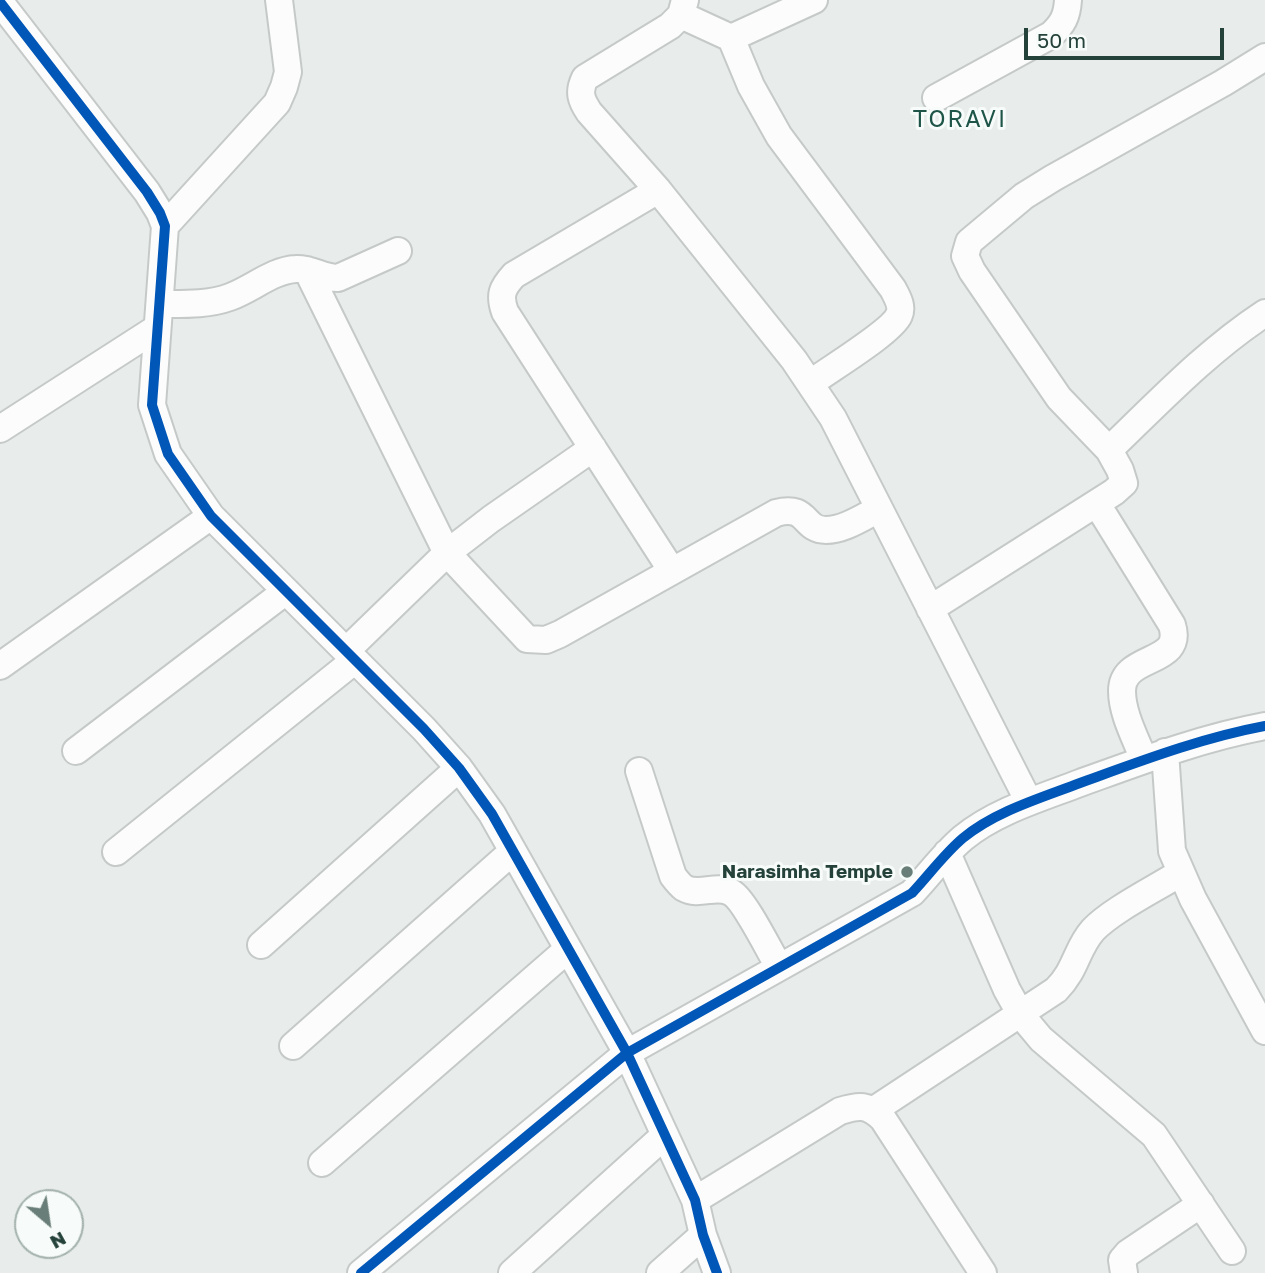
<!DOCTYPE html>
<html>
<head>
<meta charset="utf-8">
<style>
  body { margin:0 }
  #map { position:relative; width:1265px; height:1273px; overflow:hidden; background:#e8edeb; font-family:"Golos Text",sans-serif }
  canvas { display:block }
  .north { position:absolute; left:14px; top:1189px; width:70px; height:70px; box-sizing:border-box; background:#f7fbf9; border:2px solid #a3b1ad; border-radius:50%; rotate:151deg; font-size:19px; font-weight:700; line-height:28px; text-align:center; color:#24423a }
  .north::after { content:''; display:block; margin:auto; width:24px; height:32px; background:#697e78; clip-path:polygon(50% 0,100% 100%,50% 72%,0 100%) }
  .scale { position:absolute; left:1024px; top:28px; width:200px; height:32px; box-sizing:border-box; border:4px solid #24423a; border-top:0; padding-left:9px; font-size:21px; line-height:24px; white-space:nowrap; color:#24423a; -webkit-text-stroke:5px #f7fbf9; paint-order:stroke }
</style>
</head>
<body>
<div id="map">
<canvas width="1265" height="1273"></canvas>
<div class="north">N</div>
<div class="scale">50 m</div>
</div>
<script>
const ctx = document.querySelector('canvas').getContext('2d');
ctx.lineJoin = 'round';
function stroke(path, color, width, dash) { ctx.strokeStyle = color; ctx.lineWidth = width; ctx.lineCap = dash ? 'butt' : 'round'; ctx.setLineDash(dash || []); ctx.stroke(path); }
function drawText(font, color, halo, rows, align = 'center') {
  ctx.font = font + ' "Golos Text",sans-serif'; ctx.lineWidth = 6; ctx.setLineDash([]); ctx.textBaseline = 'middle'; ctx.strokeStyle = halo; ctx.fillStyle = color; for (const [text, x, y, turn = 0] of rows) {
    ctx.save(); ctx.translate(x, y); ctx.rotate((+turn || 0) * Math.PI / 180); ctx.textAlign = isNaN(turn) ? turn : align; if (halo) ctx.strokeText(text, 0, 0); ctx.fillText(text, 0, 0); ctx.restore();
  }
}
const street = new Path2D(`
  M685 0 681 15 670 26 585 78C578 92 581 100 589 112L658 190 794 360 833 418 1029 802
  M0 2 147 192 160 213 165 226 152 405 168 454 211 516 424 729 459 768 492 814 627 1053 695 1200 703 1235 717 1273
  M681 15 731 38 751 86 779 136 893 289C897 297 903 306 899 315 892 332 828 370 811 383
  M731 38 814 0
  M936 98 1051 35C1063 24 1067 16 1068 0
  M658 190 514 275C502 288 499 295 505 312L672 571
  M165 226 277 103 284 87 288 72 279 0
  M307 270 447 553 527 639 546 640 560 634 776 513C809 504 802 530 826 530 844 530 863 517 879 509
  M160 304C184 304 208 305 230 297 252 289 273 270 296 269 311 268 323 278 338 278L398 251
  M0 429 157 328
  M1109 450 1059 398 972 271 965 256 969 242 1024 196 1053 178 1223 83 1265 57
  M1097 504 1172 625C1185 666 1122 653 1122 691 1122 714 1136 739 1144 760
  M930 609 1114 492 1124 483 1120 470 1109 450C1159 402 1207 351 1265 313
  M346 651 447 553 491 519 593 448
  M0 666 211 516
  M76 751 286 591
  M1165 752 1172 851 1193 899 1265 1031
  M639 771 673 876C676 880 680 885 684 888 700 897 717 883 732 893 745 901 770 952 779 967
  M116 852 355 660
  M947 853 1007 990 1021 1015 1041 1039 1154 1135 1232 1251
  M261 945 459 768
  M293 1046 513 851
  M874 1110 1056 990C1077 969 1076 949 1093 930 1112 910 1155 889 1180 873
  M322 1163 568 949
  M695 1200 840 1111C859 1105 868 1104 883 1119L983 1273
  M361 1273 627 1053 912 893C929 875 944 854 963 838 996 811 1041 798 1080 783 1141 761 1201 738 1265 726
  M512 1273 665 1135
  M660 1273 703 1235
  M1124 1273 1122 1260 1128 1253 1201 1204`);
stroke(street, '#c5cac8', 30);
stroke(street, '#fcfcfc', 26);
stroke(new Path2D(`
  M0 2 147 192 160 213 165 226 152 405 168 454 211 516 424 729 459 768 492 814 627 1053 695 1200 703 1235 717 1273
  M361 1273 627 1053 912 893C929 875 944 854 963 838 996 811 1041 798 1080 783 1141 761 1201 738 1265 726`), '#0057b8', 10);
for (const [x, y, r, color] of [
  [907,872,7,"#697e78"]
]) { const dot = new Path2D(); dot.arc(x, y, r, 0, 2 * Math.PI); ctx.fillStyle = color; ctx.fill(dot); stroke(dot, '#f7fbf9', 2.5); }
drawText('bold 19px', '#24423a', '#f7fbf9', [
  ["Narasimha Temple",893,872]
], 'right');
ctx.letterSpacing = '2px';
drawText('23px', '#1f5548', '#f7fbf9', [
  ["TORAVI",960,120]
]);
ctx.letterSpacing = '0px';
</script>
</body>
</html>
